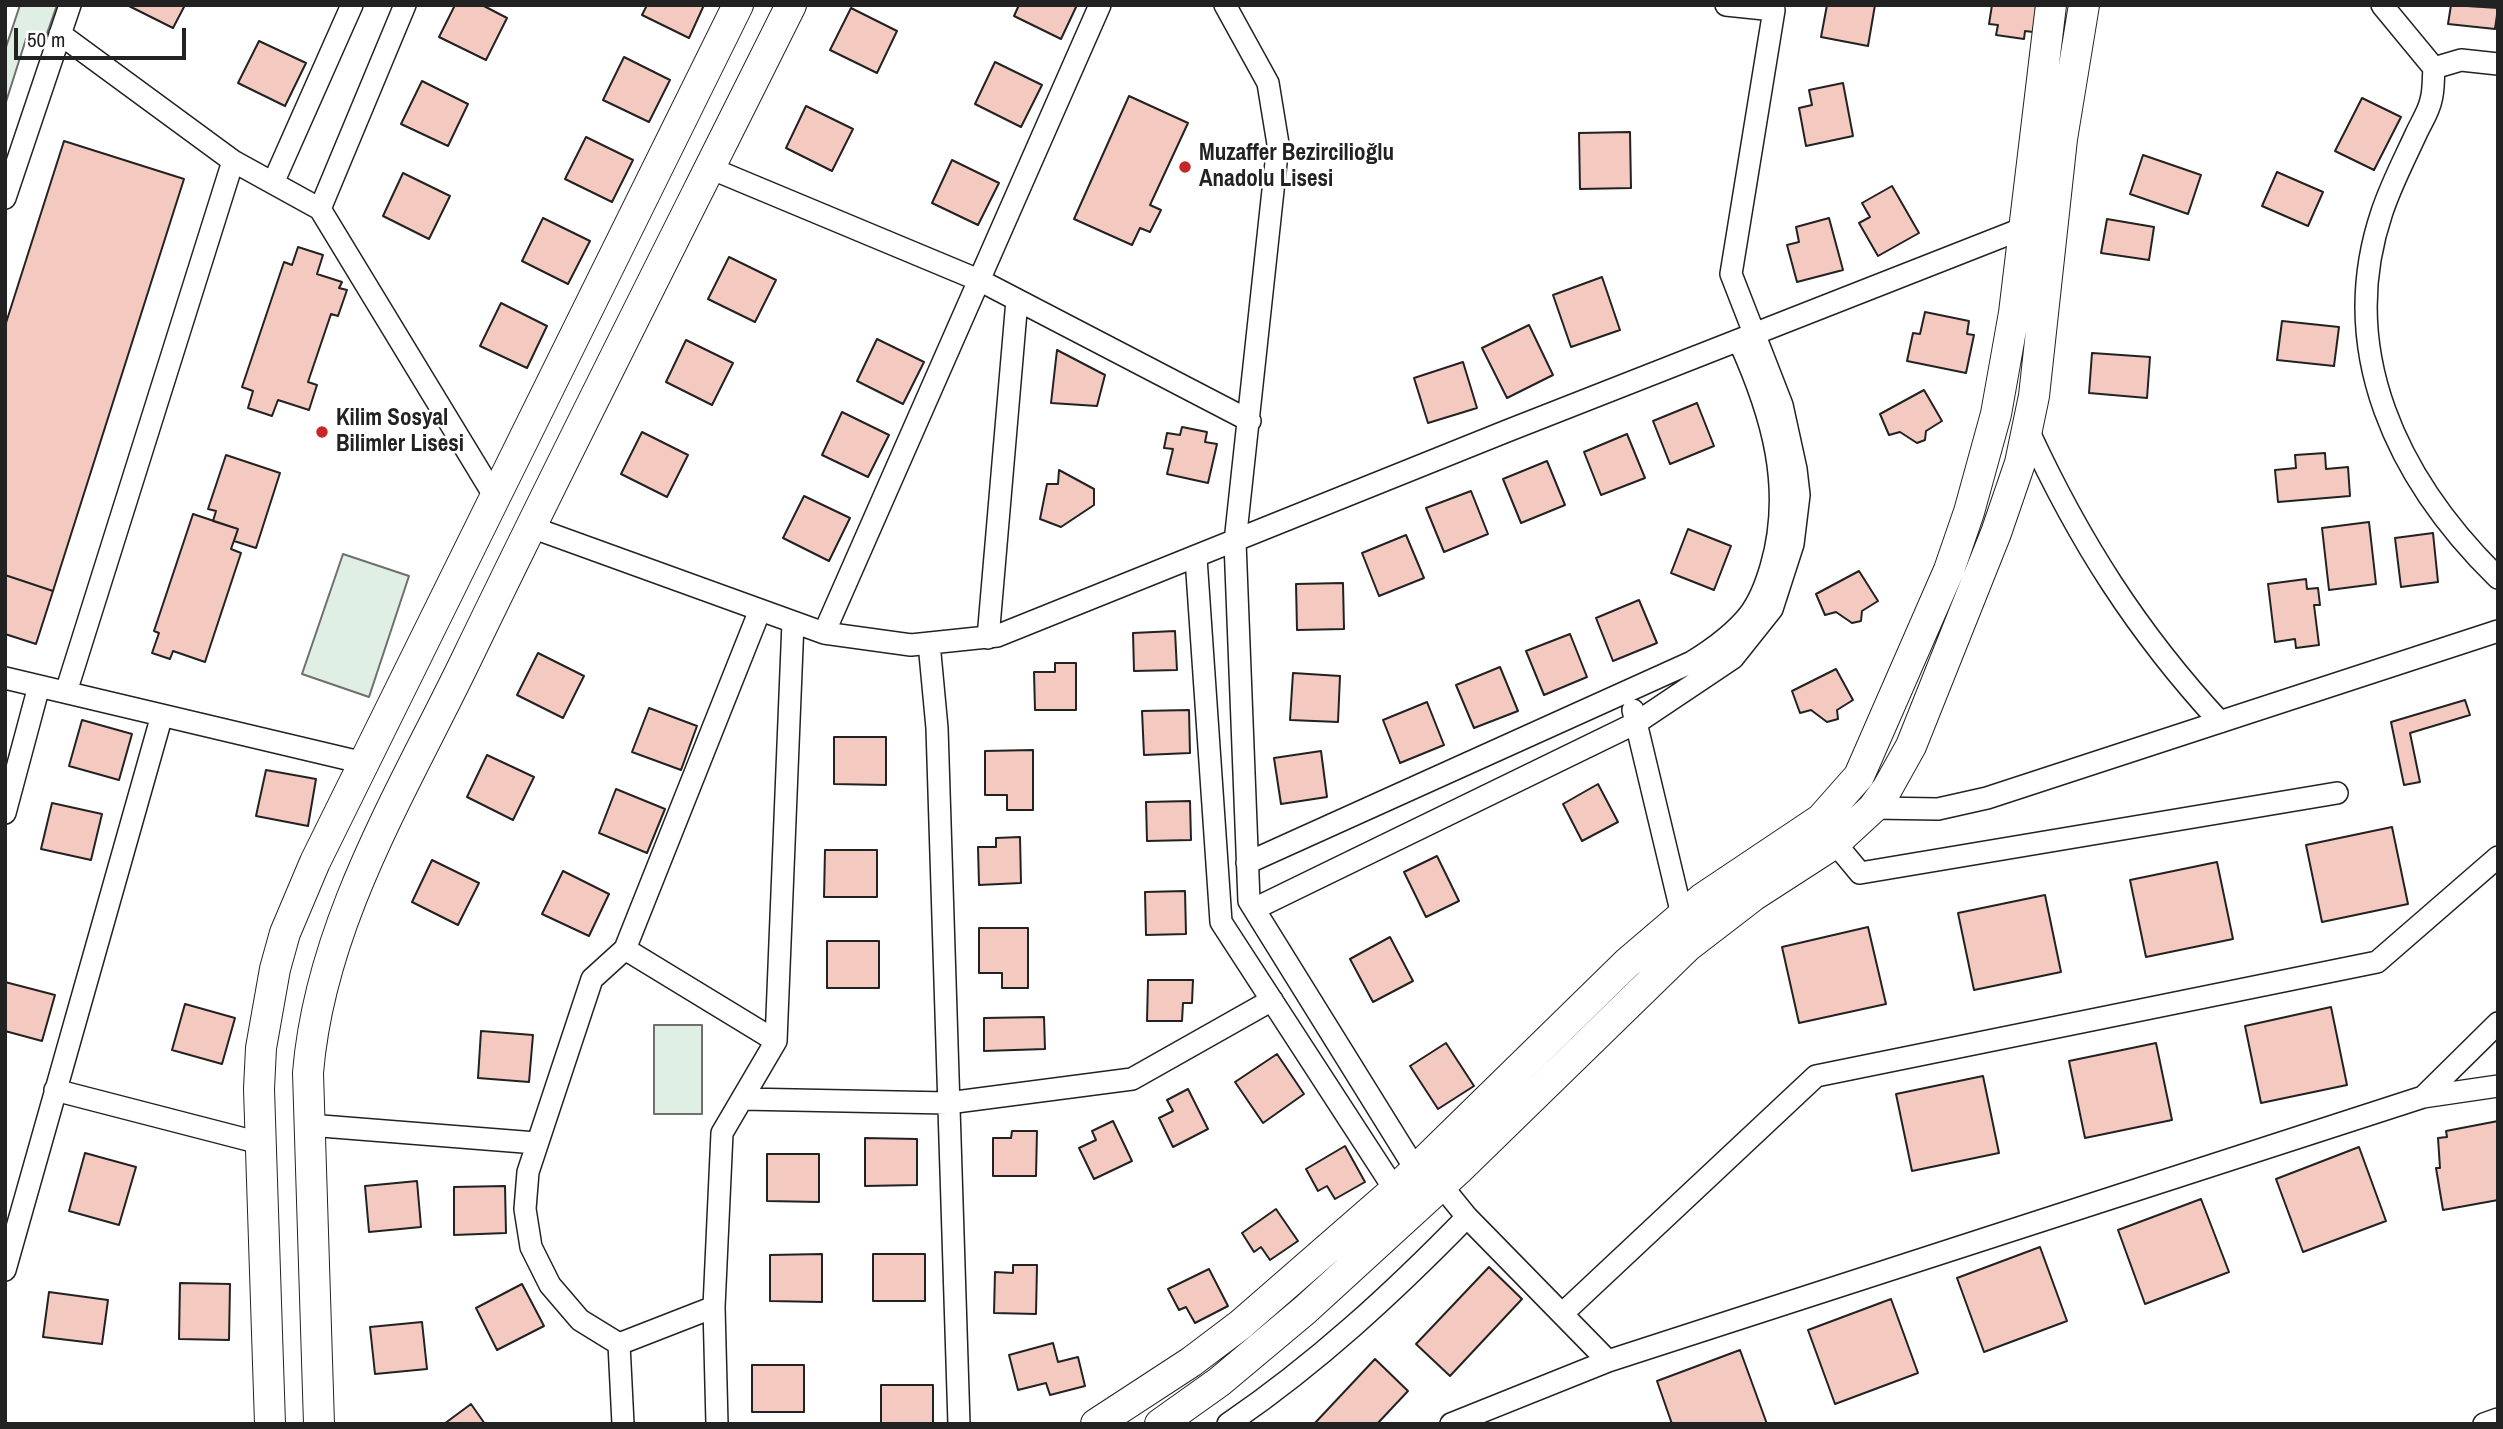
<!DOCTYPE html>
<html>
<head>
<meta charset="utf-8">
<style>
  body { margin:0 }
  #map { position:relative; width:2503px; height:1429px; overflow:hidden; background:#fff; font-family:"Archivo Narrow",sans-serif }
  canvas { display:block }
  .frame { position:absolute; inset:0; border:7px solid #222; pointer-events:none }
  .scale { position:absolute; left:14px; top:28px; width:172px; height:32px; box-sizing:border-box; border:4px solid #222; border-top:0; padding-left:9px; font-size:21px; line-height:24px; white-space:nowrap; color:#222; -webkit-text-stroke:5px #fff; paint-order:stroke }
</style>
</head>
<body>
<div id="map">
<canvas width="2503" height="1429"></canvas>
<div class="frame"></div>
<div class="scale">50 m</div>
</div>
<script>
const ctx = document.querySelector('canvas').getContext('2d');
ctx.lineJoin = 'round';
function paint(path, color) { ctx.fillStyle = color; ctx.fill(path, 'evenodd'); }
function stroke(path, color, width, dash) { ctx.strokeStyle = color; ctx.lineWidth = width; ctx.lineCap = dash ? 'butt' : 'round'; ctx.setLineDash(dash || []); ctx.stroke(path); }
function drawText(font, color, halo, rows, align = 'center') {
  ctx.font = font + ' "Archivo Narrow",sans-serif'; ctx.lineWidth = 5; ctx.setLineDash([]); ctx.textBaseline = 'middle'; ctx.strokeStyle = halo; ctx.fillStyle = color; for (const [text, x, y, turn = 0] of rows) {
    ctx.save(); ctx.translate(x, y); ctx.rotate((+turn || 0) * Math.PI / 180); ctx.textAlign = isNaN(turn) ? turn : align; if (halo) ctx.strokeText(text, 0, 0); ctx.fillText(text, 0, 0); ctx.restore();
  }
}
const green = new Path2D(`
  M20 5H57L44 42 26 39 5 105V50Z
  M343 554 409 576 369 697 302 674Z
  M654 1025H702V1114H654Z`);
paint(green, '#e0efe3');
stroke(green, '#6f6f6f', 2);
const building = new Path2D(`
  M127 5H185L173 28Z
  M455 5H482L507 18 486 60 439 37Z
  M647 5H704L689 38 642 15Z
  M1019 5H1077L1061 39 1014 16Z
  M1827 5H1875L1868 46 1821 37Z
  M1992 5H2038L2033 32 2025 31 2024 39 1996 35 1998 25 1989 24Z
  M2451 5 2498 8 2495 29 2448 24Z
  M851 8 897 31 877 73 830 50Z
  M259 41 306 63 285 106 238 83Z
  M624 57 670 80 649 122 603 100Z
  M995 62 1042 85 1021 127 975 104Z
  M422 81 468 104 448 146 401 124Z
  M1843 83 1853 136 1806 146 1799 108 1812 105 1809 90Z
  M1129 96 1188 123 1150 205 1161 210 1150 232 1140 228 1132 245 1074 219Z
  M2362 98 2401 117 2374 170 2335 151Z
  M806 106 853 129 832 171 786 148Z
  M1630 132 1631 188 1580 189 1579 133Z
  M586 137 633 160 612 202 565 179Z
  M64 141 184 179 53 591 5 575V326Z
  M2143 155 2201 175 2188 214 2130 194Z
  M952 160 999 183 978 225 932 203Z
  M2277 172 2323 192 2308 226 2262 206Z
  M403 173 450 196 429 239 383 216Z
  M1892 186 1919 233 1878 256 1859 223 1870 217 1862 203Z
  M543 218 590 241 568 284 522 261Z
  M1829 218 1843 270 1797 282 1787 245 1799 242 1796 227Z
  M2107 219 2154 227 2149 260 2101 253Z
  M298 247 323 255 317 274 342 282 339 288 347 290 338 316 331 314 308 382 317 385 309 410 278 400 272 416 248 408 253 391 242 387 284 262 292 265Z
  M729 257 776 280 755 322 708 299Z
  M1602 277 1620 330 1571 347 1553 295Z
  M501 303 547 326 527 368 480 346Z
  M1925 312 1969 321 1967 334 1974 335 1966 373 1907 361 1913 333 1920 334Z
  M2282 321 2339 327 2334 366 2277 360Z
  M1529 325 1553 375 1507 398 1482 348Z
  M877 339 924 362 903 404 857 381Z
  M686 340 733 363 712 405 666 382Z
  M1057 350 1105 375 1097 406 1051 403Z
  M2092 353 2150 357 2147 398 2089 393Z
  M1463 362 1477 408 1428 423 1414 378Z
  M1924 390 1942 421 1926 431 1925 440 1917 443 1900 432 1889 435 1880 414Z
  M1697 403 1714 446 1670 464 1653 421Z
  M842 412 889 435 868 477 822 455Z
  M1182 427 1207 432 1205 442 1217 444 1208 483 1167 474 1173 449 1164 448 1167 433 1180 435Z
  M642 432 688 455 667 497 621 474Z
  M1627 434 1645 478 1601 495 1584 452Z
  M2325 453 2326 469 2348 467 2350 496 2278 502 2275 470 2296 468 2295 455Z
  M226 455 280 473 256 548 234 541 238 529 213 521 216 511 208 509Z
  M1547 461 1565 505 1521 523 1503 479Z
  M1059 470 1094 489V505L1061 527 1040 519 1047 484H1058Z
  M1471 491 1488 534 1444 552 1426 508Z
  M804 496 850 518 829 561 783 538Z
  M193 514 238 529 231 549 241 553 205 662 173 651 170 659 152 653 159 633 154 631Z
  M2369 522 2376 584 2329 590 2322 528Z
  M1688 529 1731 546 1714 590 1671 573Z
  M2433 533 2438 582 2401 587 2395 538Z
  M1406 535 1424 578 1379 596 1362 553Z
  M1859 571 1878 601 1862 611 1861 621 1852 623 1836 612 1825 615 1816 594Z
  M5 575 53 591 36 644 5 634Z
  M2306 579 2307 589 2318 588 2320 605H2314L2319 645 2296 648 2295 639 2275 642 2268 584Z
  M1343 583 1344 629 1297 630 1296 584Z
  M1639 600 1657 643 1613 661 1596 618Z
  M1175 631 1177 670 1134 671 1133 633Z
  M1570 634 1587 677 1544 695 1526 651Z
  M538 653 584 676 563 718 517 695Z
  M1055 663H1076V710H1035L1034 672H1055Z
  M1500 667 1518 711 1474 728 1456 685Z
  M1836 669 1853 700 1837 710 1838 719 1827 722 1811 710 1800 713 1792 691Z
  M1293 673 1340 676 1338 722 1290 720Z
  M2465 700 2470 715 2410 733 2420 782 2404 785 2391 722Z
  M1427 702 1444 745 1400 763 1383 720Z
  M649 708 697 726 681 770 632 752Z
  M1189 710 1190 753 1144 755 1142 711Z
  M82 720 132 734 119 780 69 766Z
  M834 737H886V785L834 784Z
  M1033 750V810H1007V795H985V751Z
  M1321 751 1327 797 1281 804 1274 758Z
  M487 755 534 777 513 820 467 797Z
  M266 770 316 779 308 826 256 816Z
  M1598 784 1618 822 1582 841 1563 804Z
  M616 789 665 809 647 853 599 833Z
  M1190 801 1191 840 1147 841 1146 802Z
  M52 803 102 814 91 860 41 849Z
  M2392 827 2408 904 2322 922 2306 845Z
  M1020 837 1021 883 979 885 978 847H996V838Z
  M825 850H877V897H824Z
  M1437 856 1459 901 1426 917 1404 872Z
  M432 860 479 883 458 925 412 902Z
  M2217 862 2233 939 2146 957 2130 880Z
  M563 871 609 894 589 936 542 914Z
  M1185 891 1186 934 1146 935 1145 892Z
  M2045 895 2061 972 1974 990 1958 913Z
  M1868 927 1886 1004 1799 1023 1782 947Z
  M979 928H1028V988H1002V973H979Z
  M1390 937 1413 981 1373 1002 1350 959Z
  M827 941H879V988H827Z
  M1148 980H1193L1192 1003H1183L1182 1021H1147Z
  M5 982 55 995 42 1041 5 1031Z
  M185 1004 235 1018 222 1064 172 1050Z
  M2331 1007 2347 1085 2261 1103 2245 1026Z
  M1044 1017 1045 1049 984 1051V1018Z
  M481 1031 533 1035 529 1082 478 1078Z
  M1446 1043 1474 1086 1438 1109 1410 1066Z
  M2156 1043 2172 1120 2085 1138 2069 1061Z
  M1277 1054 1304 1094 1263 1123 1235 1082Z
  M1983 1076 1999 1153 1912 1171 1896 1094Z
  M1188 1089 1208 1129 1173 1147 1159 1118 1173 1111 1167 1100Z
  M1113 1121 1132 1161 1094 1179 1079 1148 1096 1140 1092 1131Z
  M2498 1121V1200L2443 1210 2436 1168H2440L2438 1138 2447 1137 2446 1131Z
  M1012 1131H1037L1036 1176H993V1138H1011Z
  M865 1138 917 1139V1185L865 1186Z
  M1345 1146 1365 1182 1335 1199 1327 1186 1318 1191 1306 1169Z
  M2359 1147 2386 1221 2303 1252 2276 1179Z
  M85 1153 136 1167 119 1225 69 1211Z
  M767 1154H819V1202L767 1201Z
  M417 1181 421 1227 369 1232 365 1186Z
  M505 1186 506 1233 454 1235V1187Z
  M2201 1199 2229 1272 2145 1304 2118 1230Z
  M1276 1209 1298 1241 1270 1260 1261 1247 1254 1252 1242 1233Z
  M2040 1247 2067 1321 1984 1352 1957 1278Z
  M822 1254V1302L770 1301V1255Z
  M873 1254H925V1301H873Z
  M1013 1265H1037L1036 1314 994 1313 995 1272 1013 1273Z
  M1489 1267 1522 1299 1450 1376 1416 1344Z
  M1209 1269 1228 1306 1195 1323 1186 1307 1179 1310 1168 1289Z
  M180 1283 230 1284 229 1340 179 1339Z
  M522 1284 544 1326 497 1350 476 1308Z
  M49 1292 108 1300 102 1344 43 1337Z
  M1891 1299 1918 1373 1835 1404 1808 1330Z
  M422 1322 427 1369 375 1374 370 1327Z
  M1053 1343 1058 1362 1078 1357 1085 1386 1050 1395 1046 1383 1018 1390 1009 1355Z
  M1740 1350 1767 1424H1672L1657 1381Z
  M1375 1359 1408 1391 1377 1424H1314Z
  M752 1365H804V1412H752Z
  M881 1385H933V1424H881Z
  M471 1404 485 1424H444Z`);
paint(building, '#f3c9c0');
stroke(building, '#222', 2);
const street = new Path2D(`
  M1225 5 1268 83 1278 144 1235 542 1249 901 1416 1170
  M2382 5 2434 68C2433 78 2434 90 2431 100 2429 111 2421 123 2416 134 2404 160 2391 185 2382 212 2335 351 2398 480 2498 578
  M60 34 233 161 320 209 495 497
  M2434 68 2461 60 2498 64
  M710 168 981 281 1250 421
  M273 183 352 5
  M5 198 70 5
  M320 209 405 5
  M2028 430C2079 541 2137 632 2220 722
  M531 527 824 633 911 645 997 636 1507 431 2024 228
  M1196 558 1221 922 1395 1190
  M824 633 1100 5
  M988 638 1017 300
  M929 643 937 728 959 1424
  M5 678 364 763
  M66 692 233 161
  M1633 710 1682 915
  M1873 808 1938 809 1987 798 2498 631
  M5 813 39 686
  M1835 843 1860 873 2337 793
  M1247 863 1692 662C1713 649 1733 635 1749 615 1760 601 1766 584 1771 567 1794 488 1772 414 1739 341
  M1254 909 1636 723 1733 658 1772 609 1793 544 1799 495 1796 469 1782 405 1731 274 1774 10 1726 5
  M625 949 760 610
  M55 1090 260 1143
  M2423 1097 2498 1086
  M742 1099 948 1103 1132 1079 1272 1000
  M309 1125 536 1143
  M1441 1185 1467 1217
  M5 1270 162 715
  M1562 1314 1816 1076 2377 962 2498 857
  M619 1344 714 1307
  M623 1424 619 1344 580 1320 550 1285 531 1247 525 1209 528 1172 592 979 625 949 776 1041
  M717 1424 714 1307 722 1133 776 1041 793 622
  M1228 1424C1316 1364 1393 1293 1467 1217L1608 1361
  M1451 1424 1608 1361 2423 1097 2498 1023
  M2484 1424 2498 1419`);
const secondary = new Path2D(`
  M270 1424 259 1089 261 1048 275 969 285 933 315 862 738 5
  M319 1424 308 1073C320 925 401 794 465 662 571 442 682 224 791 5
  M1096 1424 1191 1362 1240 1325 1395 1190 1627 963 1703 898 1821 819 1859 776 1949 570 1969 512 1996 414 2014 313 2051 5
  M1160 1424 1219 1382 1305 1310 1458 1170 1688 946 1753 896 1835 843 1873 808 1887 789 1911 746 1996 533 2020 463 2034 396 2062 139 2084 5`);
stroke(street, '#222', 24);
stroke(secondary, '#222', 32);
stroke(street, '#fff', 21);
stroke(secondary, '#fff', 30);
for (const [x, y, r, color] of [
  [1185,167,7,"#c62828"],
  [322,432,7,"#c62828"]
]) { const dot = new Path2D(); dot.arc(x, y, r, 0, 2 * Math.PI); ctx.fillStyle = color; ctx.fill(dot); stroke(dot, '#fff', 2.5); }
drawText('bold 23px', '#222', '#fff', [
  ["Muzaffer Bezircilioğlu",1199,154],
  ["Anadolu Lisesi",1199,180],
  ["Kilim Sosyal",336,419],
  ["Bilimler Lisesi",336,445]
], 'left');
</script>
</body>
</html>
